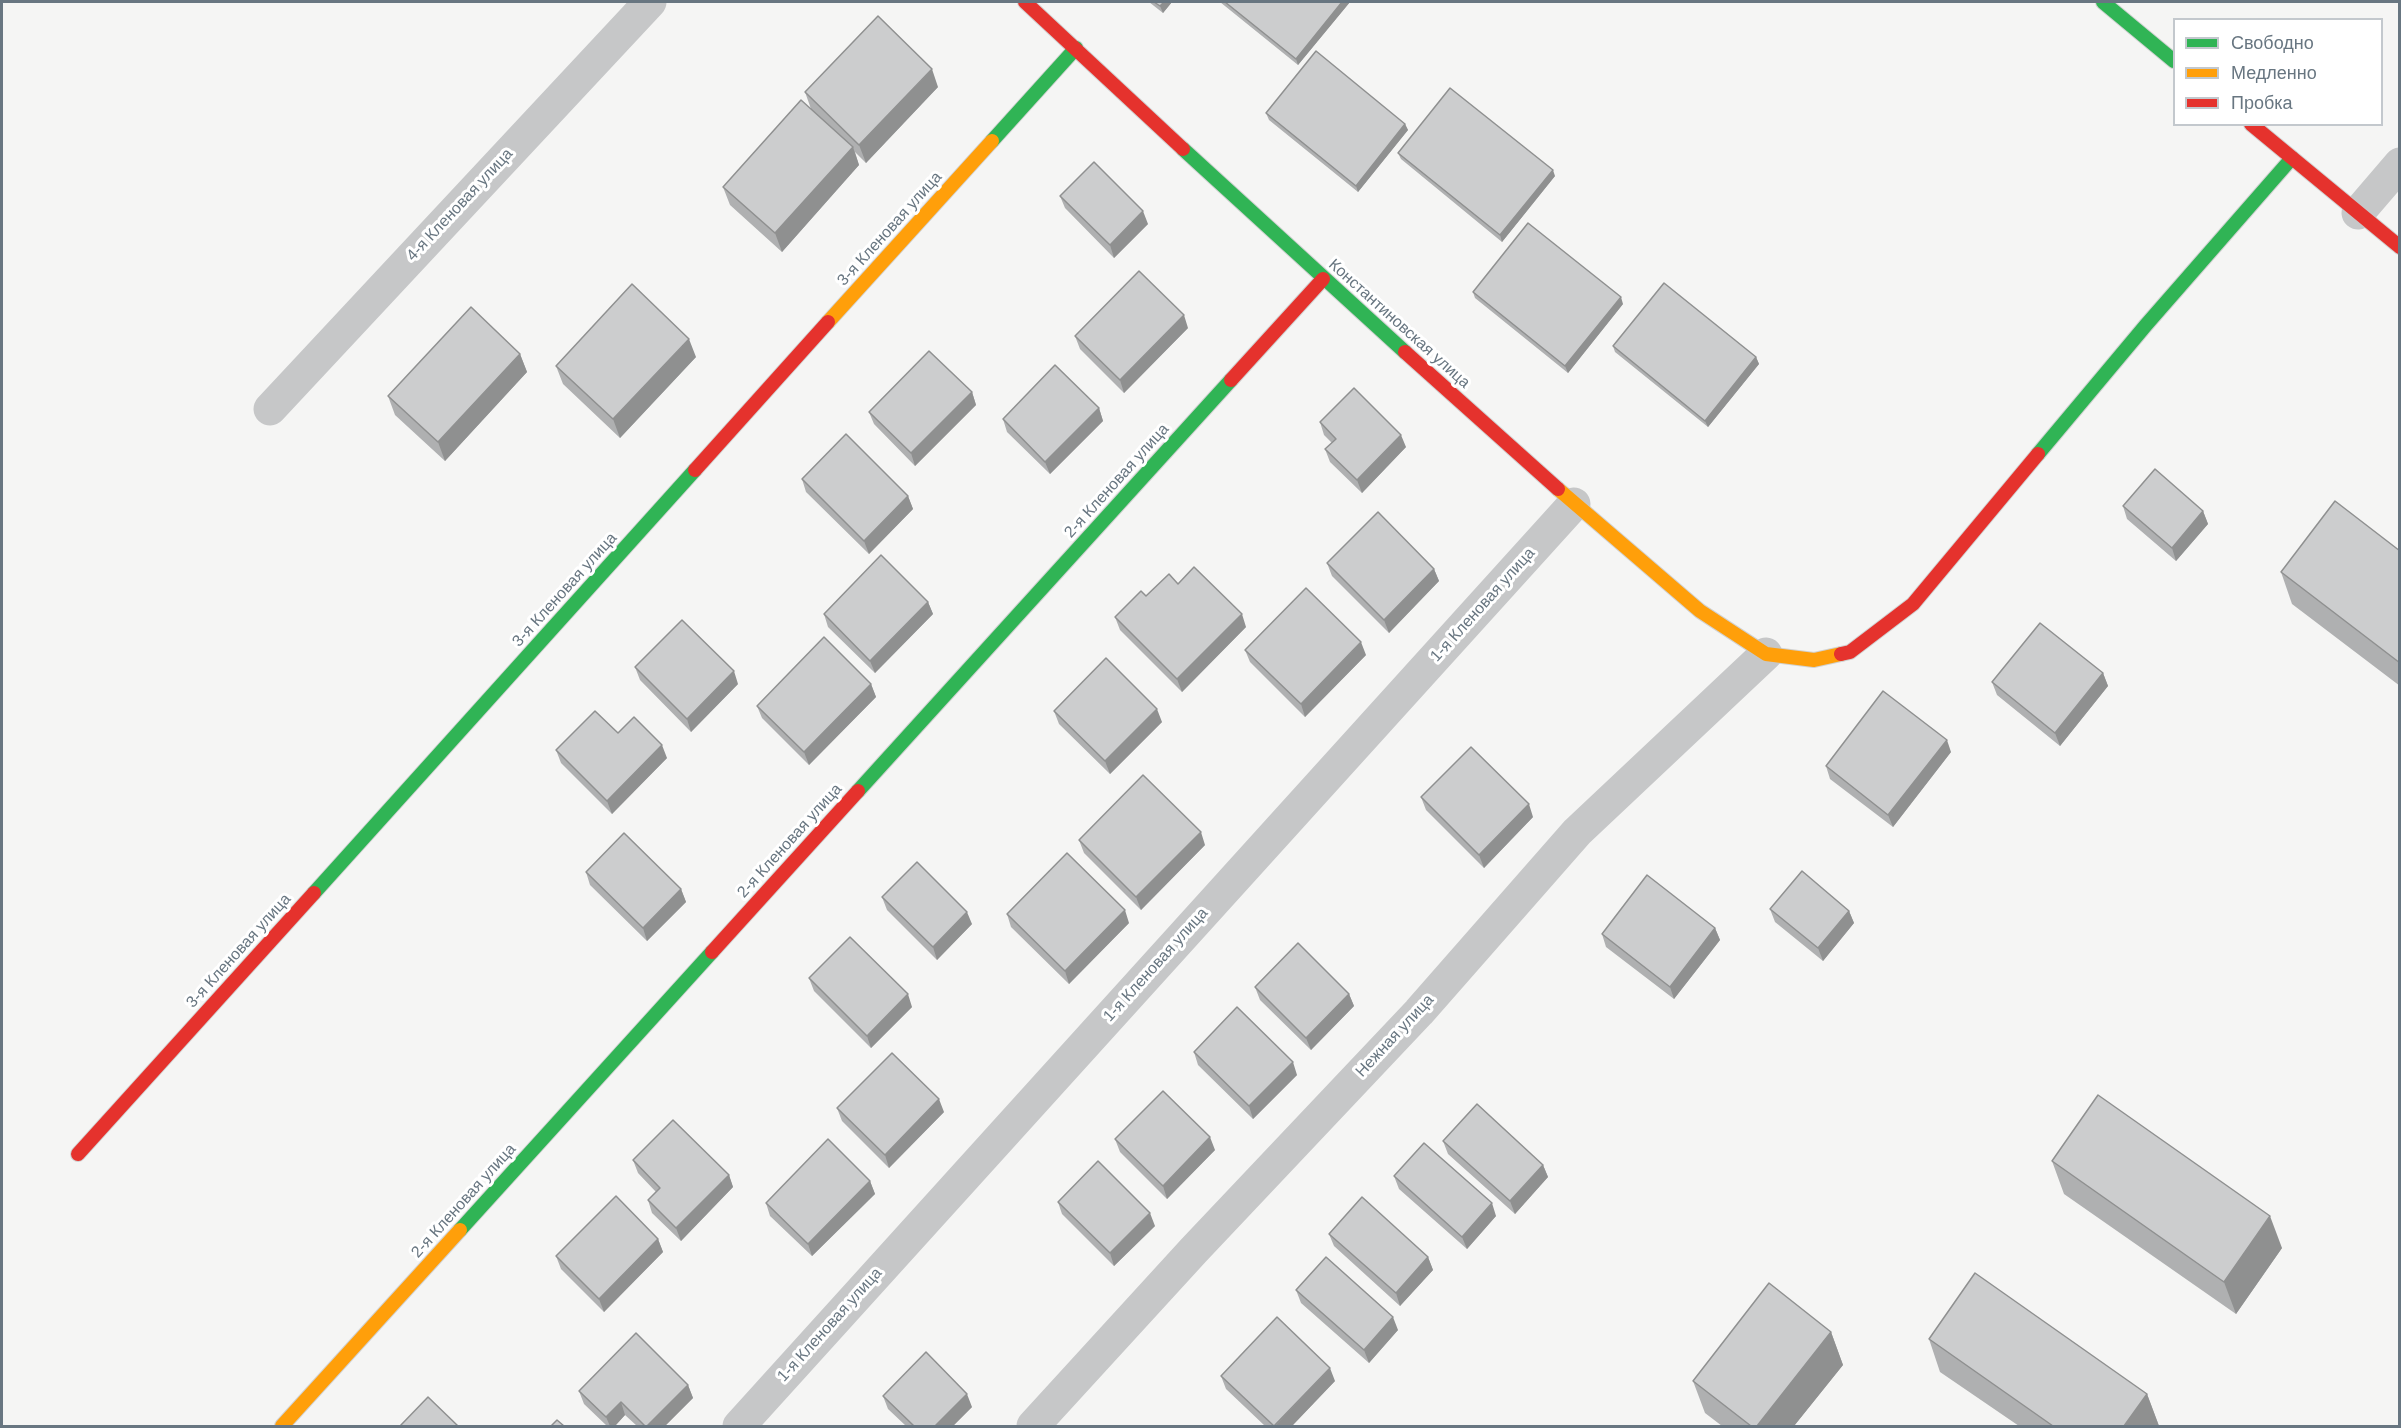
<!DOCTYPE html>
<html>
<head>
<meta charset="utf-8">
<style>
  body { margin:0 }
  #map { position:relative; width:2401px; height:1428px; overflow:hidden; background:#f5f5f4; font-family:Arial,sans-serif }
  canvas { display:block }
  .frame { position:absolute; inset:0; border:3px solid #687681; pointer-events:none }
  .legend { position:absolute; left:2173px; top:18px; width:210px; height:108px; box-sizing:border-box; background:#fff; border:2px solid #c3c8cd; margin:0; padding:8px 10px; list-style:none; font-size:18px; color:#687681 }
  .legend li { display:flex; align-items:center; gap:12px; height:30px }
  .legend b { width:30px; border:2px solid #c3c8cd }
</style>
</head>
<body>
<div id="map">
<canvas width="2401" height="1428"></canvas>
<div class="frame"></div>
<ul class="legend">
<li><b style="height:8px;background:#30b455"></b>Свободно</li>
<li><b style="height:8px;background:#ff9f0a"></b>Медленно</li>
<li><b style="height:8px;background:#e5322d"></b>Пробка</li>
</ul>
</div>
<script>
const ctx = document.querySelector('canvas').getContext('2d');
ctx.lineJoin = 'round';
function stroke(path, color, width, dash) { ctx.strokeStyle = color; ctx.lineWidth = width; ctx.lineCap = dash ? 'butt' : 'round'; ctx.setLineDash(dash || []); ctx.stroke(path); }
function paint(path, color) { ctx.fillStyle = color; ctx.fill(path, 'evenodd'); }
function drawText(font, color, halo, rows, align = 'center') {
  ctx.font = font + ' Arial,sans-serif'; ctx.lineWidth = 6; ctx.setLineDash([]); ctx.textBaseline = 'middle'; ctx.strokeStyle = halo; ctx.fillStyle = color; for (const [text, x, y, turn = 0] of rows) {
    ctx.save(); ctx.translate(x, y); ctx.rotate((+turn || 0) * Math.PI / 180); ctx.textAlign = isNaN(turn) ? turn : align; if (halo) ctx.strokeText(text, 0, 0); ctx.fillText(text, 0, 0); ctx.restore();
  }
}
const fast = new Path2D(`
  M2103 2 2174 61
  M992 141 1076 48
  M1183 149 1405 352
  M2038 454 2146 325 2292 158
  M858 791 1231 380
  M314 893 695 470
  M460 1230 712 952`);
const slow = new Path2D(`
  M828 322 992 141
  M1558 489 1700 611 1766 654 1814 660 1841 654
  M282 1426 460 1230`);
const jam = new Path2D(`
  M1025 2 1183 149
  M2251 124 2400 247
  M1405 352 1558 489
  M1231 380 1323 279
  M695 470 828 322
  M1841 654 1850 652 1913 604 2038 454
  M712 952 858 791
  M78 1154 314 893`);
stroke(fast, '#d1d2d2', 16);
stroke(slow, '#d1d2d2', 16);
stroke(jam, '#d1d2d2', 16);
stroke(new Path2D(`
  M2358 213 2400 164
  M270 409 650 2
  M739 1426 1574 504
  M1033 1426 1194 1250 1419 1012 1577 832 1766 654`), '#c6c7c8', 33);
stroke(fast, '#30b455', 14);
stroke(slow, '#ff9f0a', 14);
stroke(jam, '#e5322d', 14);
paint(new Path2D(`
  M1149 2H1172L1163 13Z
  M1220 2H1350L1298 65Z
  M938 87 866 163 855 152 859 165 782 252 730 205 723 187 811 109 805 92Z
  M1266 113 1405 124 1408 130 1358 192 1269 120Z
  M1398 153 1555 176 1502 242 1401 159Z
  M1060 196 1148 224 1114 258 1065 208Z
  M1473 292 1623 304 1568 373 1475 298Z
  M1188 328 1124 393 1080 349 1075 336Z
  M1613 346 1756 357 1759 364 1708 427 1615 352Z
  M520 354 527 372 445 461 395 415 388 396Z
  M696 357 620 438 563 384 556 366Z
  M972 392 976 405 915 466 874 424 869 412Z
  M1099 408 1103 421 1050 474 1007 432 1003 419Z
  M1320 422 1406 447 1362 493 1330 462 1325 449 1332 443 1324 435Z
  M802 479 908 496 913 509 869 554 806 492Z
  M2123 506 2203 511 2208 524 2176 561 2127 519Z
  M2400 551V686L2292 604 2281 572Z
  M1327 563 1434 569 1439 581 1389 633 1332 576Z
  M1146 596 1246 627 1182 692 1120 630 1115 617Z
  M928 602 933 614 875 673 828 627 824 614Z
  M1245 650 1366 655 1305 717 1250 662Z
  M635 667 738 684 691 732 640 680Z
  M2103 673 2108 686 2060 746 1997 695 1992 682Z
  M871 684 876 697 809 765 762 718 757 706Z
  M1054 711 1162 722 1110 774 1059 724Z
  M618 733 667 758 612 814 561 763 556 750Z
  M1951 752 1893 827 1830 779 1826 766Z
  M1421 797 1533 817 1484 868 1426 810Z
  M1079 840 1205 845 1141 910 1084 853Z
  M586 872 681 889 686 902 647 941 590 885Z
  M882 897 972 924 937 960 887 910Z
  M1770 909 1849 911 1854 923 1823 961 1775 922Z
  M1007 914 1129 923 1069 984 1011 927Z
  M1715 928 1720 940 1674 999 1606 947 1602 934Z
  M809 978 912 1007 871 1048 814 991Z
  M1255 987 1349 994 1354 1006 1311 1050 1260 1000Z
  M1194 1052 1297 1075 1253 1119 1198 1065Z
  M837 1108 944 1112 889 1168 842 1121Z
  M1115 1139 1215 1150 1167 1199 1120 1152Z
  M1443 1141 1543 1165 1548 1177 1515 1214 1448 1154Z
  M633 1160 729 1175 733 1187 681 1241 652 1213 648 1200 656 1192 638 1173Z
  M2052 1161 2282 1248 2236 1314 2064 1194Z
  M1394 1176 1496 1216 1467 1249 1399 1189Z
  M870 1181 875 1194 812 1256 770 1216 766 1203Z
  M1058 1202 1155 1226 1114 1266 1062 1214Z
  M1329 1234 1428 1257 1433 1270 1400 1306 1334 1246Z
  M658 1239 663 1252 604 1312 561 1269 556 1256Z
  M1296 1290 1398 1330 1369 1363 1301 1303Z
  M1831 1332 1843 1365 1794 1426H1722L1705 1413 1693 1381Z
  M1929 1339 2147 1394 2159 1426H2019L1940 1372Z
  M1221 1376 1335 1381 1292 1426H1265L1226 1389Z
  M688 1385 693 1398 665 1426H637L625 1415 615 1426H607L584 1404 579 1391Z
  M883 1396 972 1407 953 1426H906L888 1409Z`), '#afb0b1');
paint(new Path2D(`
  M1164 2H1172L1163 13 1160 6Z
  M1342 2H1350L1298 65 1296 59Z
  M932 69 938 87 866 163 859 145Z
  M1405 124 1408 130 1358 192 1356 186Z
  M853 147 859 165 782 252 775 233Z
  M1553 170 1555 176 1502 242 1500 235Z
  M1143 211 1148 224 1114 258 1110 245Z
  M1621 297 1623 304 1568 373 1565 366Z
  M1184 315 1188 328 1124 393 1120 380Z
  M689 339 696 357 620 438 613 419Z
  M520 354 527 372 445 461 438 442Z
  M1756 357 1759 364 1708 427 1705 421Z
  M972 392 976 405 915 466 911 453Z
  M1099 408 1103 421 1050 474 1045 462Z
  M1401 435 1406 447 1362 493 1357 480Z
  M908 496 913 509 869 554 864 541Z
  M2203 511 2208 524 2176 561 2172 548Z
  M1434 569 1439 581 1389 633 1384 620Z
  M928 602 933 614 875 673 870 661Z
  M1242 614 1246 627 1182 692 1177 679Z
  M1361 642 1366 655 1305 717 1301 704Z
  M734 671 738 684 691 732 687 719Z
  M2103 673 2108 686 2060 746 2055 733Z
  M871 684 876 697 809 765 804 752Z
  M1157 709 1162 722 1110 774 1105 761Z
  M1947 740 1951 752 1893 827 1888 815Z
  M662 745 667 758 612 814 607 801Z
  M1529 804 1533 817 1484 868 1479 855Z
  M1201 832 1205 845 1141 910 1136 897Z
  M681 889 686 902 647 941 643 928Z
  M1125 910 1129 923 1069 984 1065 971Z
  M1849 911 1854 923 1823 961 1818 948Z
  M967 912 972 924 937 960 933 947Z
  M1715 928 1720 940 1674 999 1670 987Z
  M908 994 912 1007 871 1048 867 1036Z
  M1349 994 1354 1006 1311 1050 1306 1038Z
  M1293 1062 1297 1075 1253 1119 1249 1106Z
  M939 1099 944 1112 889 1168 885 1155Z
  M1210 1137 1215 1150 1167 1199 1163 1186Z
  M1543 1165 1548 1177 1515 1214 1510 1201Z
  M729 1175 733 1187 681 1241 676 1228Z
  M870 1181 875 1194 812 1256 808 1244Z
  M1492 1203 1496 1216 1467 1249 1462 1237Z
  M1150 1213 1155 1226 1114 1266 1110 1253Z
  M2270 1216 2282 1248 2236 1314 2224 1282Z
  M658 1239 663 1252 604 1312 599 1299Z
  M1428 1257 1433 1270 1400 1306 1396 1293Z
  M1393 1317 1398 1330 1369 1363 1364 1350Z
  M1831 1332 1843 1365 1794 1426H1757Z
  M1330 1368 1335 1381 1292 1426H1275Z
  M688 1385 693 1398 665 1426H647Z
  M967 1394 972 1407 953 1426H935Z
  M2147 1394 2159 1426H2124Z
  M621 1402 625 1415 615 1426H610L606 1417Z`), '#8f9090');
const building = new Path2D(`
  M1154 2H1164L1160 6Z
  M1225 2H1342L1296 59Z
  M878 16 932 69 859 145 805 92Z
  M1316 51 1405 124 1356 186 1266 113Z
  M1450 88 1553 170 1500 235 1398 153Z
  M801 100 853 147 775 233 723 187Z
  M1094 162 1143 211 1110 245 1060 196Z
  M1528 223 1621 297 1565 366 1473 292Z
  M1139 271 1184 315 1120 380 1075 336Z
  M1664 283 1756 357 1705 421 1613 346Z
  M632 284 689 339 613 419 556 366Z
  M471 307 520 354 438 442 388 396Z
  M929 351 972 392 911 453 869 412Z
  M1055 365 1099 408 1045 462 1003 419Z
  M1354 388 1401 435 1357 480 1325 449 1336 439 1320 422Z
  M846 434 908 496 864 541 802 479Z
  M2155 469 2203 511 2172 548 2123 506Z
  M2335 501 2400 551V663L2281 572Z
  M1378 512 1434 569 1384 620 1327 563Z
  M881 555 928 602 870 661 824 614Z
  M1194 567 1242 614 1177 679 1115 617 1141 591 1146 596 1169 574 1178 584Z
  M1306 588 1361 642 1301 704 1245 650Z
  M682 620 734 671 687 719 635 667Z
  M2040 623 2103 673 2055 733 1992 682Z
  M824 637 871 684 804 752 757 706Z
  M1106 658 1157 709 1105 761 1054 711Z
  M1883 691 1947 740 1888 815 1826 766Z
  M595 711 618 733 634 717 662 745 607 801 556 750Z
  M1471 747 1529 804 1479 855 1421 797Z
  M1143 775 1201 832 1136 897 1079 840Z
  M624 833 681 889 643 928 586 872Z
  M1067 853 1125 910 1065 971 1007 914Z
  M917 862 967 912 933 947 882 897Z
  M1802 871 1849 911 1818 948 1770 909Z
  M1647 875 1715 928 1670 987 1602 934Z
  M850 937 908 994 867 1036 809 978Z
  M1298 943 1349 994 1306 1038 1255 987Z
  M1237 1007 1293 1062 1249 1106 1194 1052Z
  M892 1053 939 1099 885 1155 837 1108Z
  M1163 1091 1210 1137 1163 1186 1115 1139Z
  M2098 1095 2270 1216 2224 1282 2052 1161Z
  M1477 1104 1543 1165 1510 1201 1443 1141Z
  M673 1120 729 1175 676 1228 648 1200 660 1188 633 1160Z
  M828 1139 870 1181 808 1244 766 1203Z
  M1424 1143 1492 1203 1462 1237 1394 1176Z
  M1098 1161 1150 1213 1110 1253 1058 1202Z
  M616 1196 658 1239 599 1299 556 1256Z
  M1362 1197 1428 1257 1396 1293 1329 1234Z
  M1326 1257 1393 1317 1364 1350 1296 1290Z
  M1975 1273 2147 1394 2124 1426H2053L1929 1339Z
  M1769 1283 1831 1332 1757 1426H1751L1693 1381Z
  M1277 1317 1330 1368 1274 1426 1221 1376Z
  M636 1333 688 1385 647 1426H645L621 1402 606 1417 579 1391Z
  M926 1352 967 1394 935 1426H914L883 1396Z
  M428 1397 458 1426H400Z
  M557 1420 564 1426H551Z`);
paint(building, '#cccdce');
stroke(building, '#8f9090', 1.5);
drawText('16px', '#687681', '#fff', [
  ["4-я Кленовая улица",460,205,-47],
  ["3-я Кленовая улица",890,229,-48],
  ["Константиновская улица",1399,324,42],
  ["2-я Кленовая улица",1117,481,-48],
  ["3-я Кленовая улица",565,590,-48],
  ["1-я Кленовая улица",1483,605,-48],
  ["2-я Кленовая улица",790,841,-48],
  ["3-я Кленовая улица",239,951,-48],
  ["1-я Кленовая улица",1156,965,-48],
  ["Нежная улица",1395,1036,-47],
  ["2-я Кленовая улица",464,1201,-48],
  ["1-я Кленовая улица",830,1325,-48]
]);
</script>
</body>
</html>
